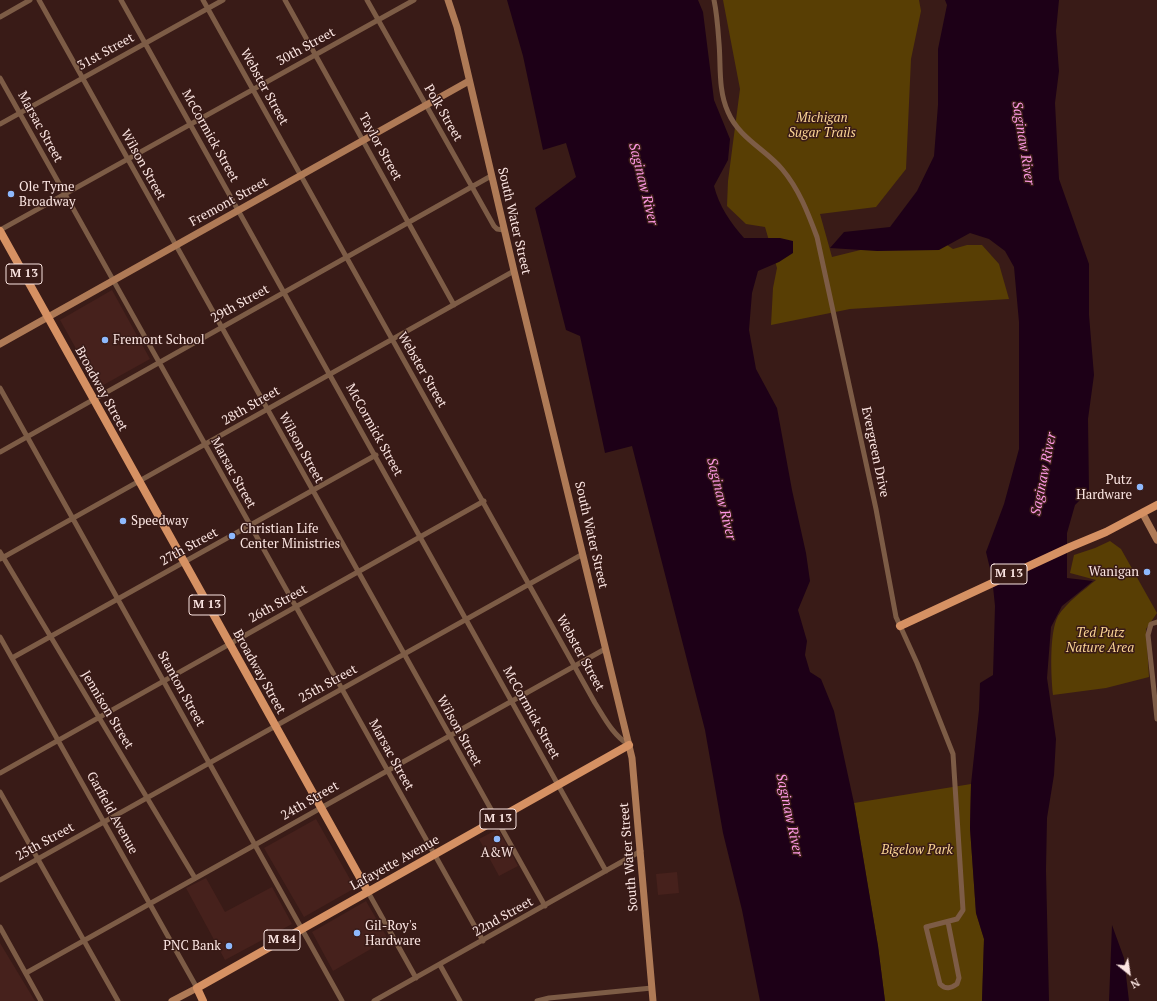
<!DOCTYPE html>
<html>
<head>
<meta charset="utf-8">
<style>
  body { margin:0 }
  #map { position:relative; width:1157px; height:1001px; overflow:hidden; background:#391b17; font-family:"PT Serif",serif }
  canvas { display:block }
  .north { position:absolute; left:1109px; top:953px; width:40px; height:40px; -webkit-text-stroke:3px #391b17; paint-order:stroke; rotate:150deg; font-size:11px; font-weight:700; line-height:16px; text-align:center; color:#fbe5e2 }
  .north::after { content:''; display:block; margin:auto; width:14px; height:18px; background:#fbe5e2; clip-path:polygon(50% 0,100% 100%,50% 72%,0 100%) }
</style>
</head>
<body>
<div id="map">
<canvas width="1157" height="1001"></canvas>
<div class="north">N</div>
</div>
<script>
const ctx = document.querySelector('canvas').getContext('2d');
ctx.lineJoin = 'round';
function paint(path, color) { ctx.fillStyle = color; ctx.fill(path, 'evenodd'); }
function stroke(path, color, width, dash) { ctx.strokeStyle = color; ctx.lineWidth = width; ctx.lineCap = dash ? 'butt' : 'round'; ctx.setLineDash(dash || []); ctx.stroke(path); }
function drawText(font, color, halo, rows, align = 'center') {
  ctx.font = font + ' "PT Serif",serif'; ctx.lineWidth = 3; ctx.setLineDash([]); ctx.textBaseline = 'middle'; ctx.strokeStyle = halo; ctx.fillStyle = color; for (const [text, x, y, turn = 0] of rows) {
    ctx.save(); ctx.translate(x, y); ctx.rotate((+turn || 0) * Math.PI / 180); ctx.textAlign = isNaN(turn) ? turn : align; if (halo) ctx.strokeText(text, 0, 0); ctx.fillText(text, 0, 0); ctx.restore();
  }
}
paint(new Path2D(`
  M112 290 150 359 98 388 60 320Z
  M316 819 355 888 304 917 264 848Z
  M498 829 518 866 499 876 479 839Z
  M677 872 679 893 658 895 656 874Z
  M206 878 225 912 272 887 292 924 225 960 186 888Z
  M366 901 388 939 333 971 312 932Z
  M0 943 35 1001H0Z`), '#46211c');
paint(new Path2D(`
  M723 0H919L921 11 911 59 906 169 876 207 820 214 832 257 929 233 953 249 967 245H982L999 264 1009 299 850 309 771 325 773 288 777 268 765 227 746 224 727 206 728 181 740 89Z
  M1110 541 1121 549 1157 613 1146 629 1149 677 1106 688 1053 695C1051 676 1049 633 1058 616 1067 602 1084 590 1096 580L1070 573 1074 555 1095 548Z
  M971 784 970 828 976 913 984 939 982 1001H885L878 946 854 803Z`), '#583e04');
paint(new Path2D(`
  M507 0H698L703 12 714 100 730 139 728 160 714 186C719 206 730 222 744 238H780L793 241V253L779 262 758 271 752 293 749 330 756 369 777 408 792 490 806 553 810 581 798 610 807 641 805 655 810 672 821 679 834 711 854 803 878 946 885 1001H760L742 910 723 833 705 730 632 446 605 453 580 336 566 330 535 208 576 177 566 143 543 150 523 56Z
  M945 0H1059L1056 31 1059 71 1055 103 1059 179 1089 264V315L1094 375 1088 419 1089 491 1075 505 1067 533V578L1093 581 1062 606 1051 627 1047 678 1056 739 1054 775 1047 818 1046 870 1049 1001H982L984 939 976 913 970 828 971 784 979 710 980 683 993 675 995 606 992 577 986 552 1004 504 1019 449V322L1014 267 1005 251 989 239 970 233 939 250 877 251 830 248 844 232 890 227 917 191 934 156 938 105V49L947 5Z
  M1112 925 1124 958 1129 1001H1109Z`), '#1d0017');
stroke(new Path2D(`
  M39 0 545 906
  M121 0 606 871
  M203 0 595 703C605 719 613 735 629 745
  M285 0 454 305
  M367 0 494 226 497 229 504 230
  M714 0C717 14 718 29 719 43 721 66 718 90 728 112 739 138 765 149 782 169 799 189 808 213 817 237L876 509 896 617 917 663 953 754 963 910 957 919 926 927 940 984C946 990 951 988 957 984L959 978 948 922
  M0 17 30 0
  M0 78 483 941
  M0 124 223 0
  M0 230 414 0
  M0 388 342 1001
  M0 452 491 176
  M0 552 195 878
  M0 559 514 271
  M1157 622 1151 624 1148 635 1157 719
  M0 637 197 988
  M12 658 376 455
  M0 773 484 501
  M0 792 118 1001
  M0 880 583 554
  M368 892 416 978
  M0 927 41 1001
  M440 965 460 1001
  M26 973 605 649
  M374 1001 641 851
  M537 1001 549 998 652 988`), '#7d5c46', 5);
stroke(new Path2D(`
  M448 0 457 27 514 271 632 758 653 1001
  M0 344 469 81
  M1143 514 1157 540
  M172 1001 197 988`), '#af7a56', 7);
stroke(new Path2D(`
  M0 231 368 892
  M900 626 1070 547 1106 532 1157 505
  M203 1001 197 988 629 745`), '#d69163', 8);
for (const [x, y, r, color] of [
  [11,194,4,"#8eb9fd"],
  [105,340,4,"#8eb9fd"],
  [1140,487,4,"#8eb9fd"],
  [123,521,4,"#8eb9fd"],
  [232,536,4,"#8eb9fd"],
  [1147,572,4,"#8eb9fd"],
  [497,839,4,"#8eb9fd"],
  [357,933,4,"#8eb9fd"],
  [229,946,4,"#8eb9fd"]
]) { const dot = new Path2D(); dot.arc(x, y, r, 0, 2 * Math.PI); ctx.fillStyle = color; ctx.fill(dot); stroke(dot, '#391b17', 1.5); }
for (const [x, y, w] of [
  [24,274,36],
  [1009,574,36],
  [207,605,36],
  [498,819,36],
  [282,940,36]
]) { const box = new Path2D(); box.roundRect(x - w / 2, y - 10, w, 20, 3); ctx.fillStyle = '#391b17'; ctx.fill(box); stroke(box, '#fbe5e2', 1); }
drawText('bold 12px', '#fbe5e2', null, [
  ["M 13",24,274],
  ["M 13",1009,574],
  ["M 13",207,605],
  ["M 13",498,819],
  ["M 84",282,940]
]);
drawText('13px', '#fbe5e2', '#391b17', [
  ["30th Street",306,47,-29],
  ["31st Street",106,52,-29],
  ["Webster Street",264,87,61],
  ["Polk Street",443,113,60],
  ["Marsac Street",40,127,61],
  ["McCormick Street",210,136,61],
  ["Taylor Street",380,147,61],
  ["Wilson Street",143,165,61],
  ["Fremont Street",229,202,-29],
  ["South Water Street",514,221,77],
  ["29th Street",240,304,-29],
  ["Webster Street",422,370,60],
  ["Broadway Street",101,389,61],
  ["28th Street",251,406,-30],
  ["McCormick Street",374,430,61],
  ["Wilson Street",301,448,61],
  ["Evergreen Drive",875,452,78],
  ["Marsac Street",233,473,61],
  ["South Water Street",591,535,77],
  ["27th Street",189,547,-29],
  ["26th Street",278,604,-29],
  ["Webster Street",580,653,61],
  ["Broadway Street",259,672,61],
  ["25th Street",328,684,-29],
  ["Stanton Street",181,689,61],
  ["Jennison Street",107,710,59],
  ["McCormick Street",531,713,61],
  ["Wilson Street",459,731,61],
  ["Marsac Street",391,755,61],
  ["24th Street",310,801,-30],
  ["Garfield Avenue",112,813,61],
  ["25th Street",45,842,-29],
  ["South Water Street",629,857,-95],
  ["Lafayette Avenue",395,863,-29],
  ["22nd Street",503,917,-29]
]);
drawText('italic 13px', '#fad494', '#391b17', [
  ["Michigan",822,118],
  ["Sugar Trails",822,133],
  ["Ted Putz",1100,633],
  ["Nature Area",1100,648],
  ["Bigelow Park",917,850]
]);
drawText('13px', '#fbe5e2', '#391b17', [
  ["Ole Tyme",19,187],
  ["Broadway",19,202],
  ["Fremont School",113,340],
  ["Putz",1132,480,"right"],
  ["Hardware",1132,495,"right"],
  ["Speedway",131,521],
  ["Christian Life",240,529],
  ["Center Ministries",240,544],
  ["Wanigan",1139,572,"right"],
  ["A&W",497,853,"center"],
  ["Gil-Roy's",365,926],
  ["Hardware",365,941],
  ["PNC Bank",221,946,"right"]
], 'left');
drawText('italic 14px', '#fe98e4', '#391b17', [
  ["Saginaw River",1023,143,81],
  ["Saginaw River",643,184,76],
  ["Saginaw River",1044,474,-79],
  ["Saginaw River",721,499,76],
  ["Saginaw River",789,815,78]
]);
</script>
</body>
</html>
